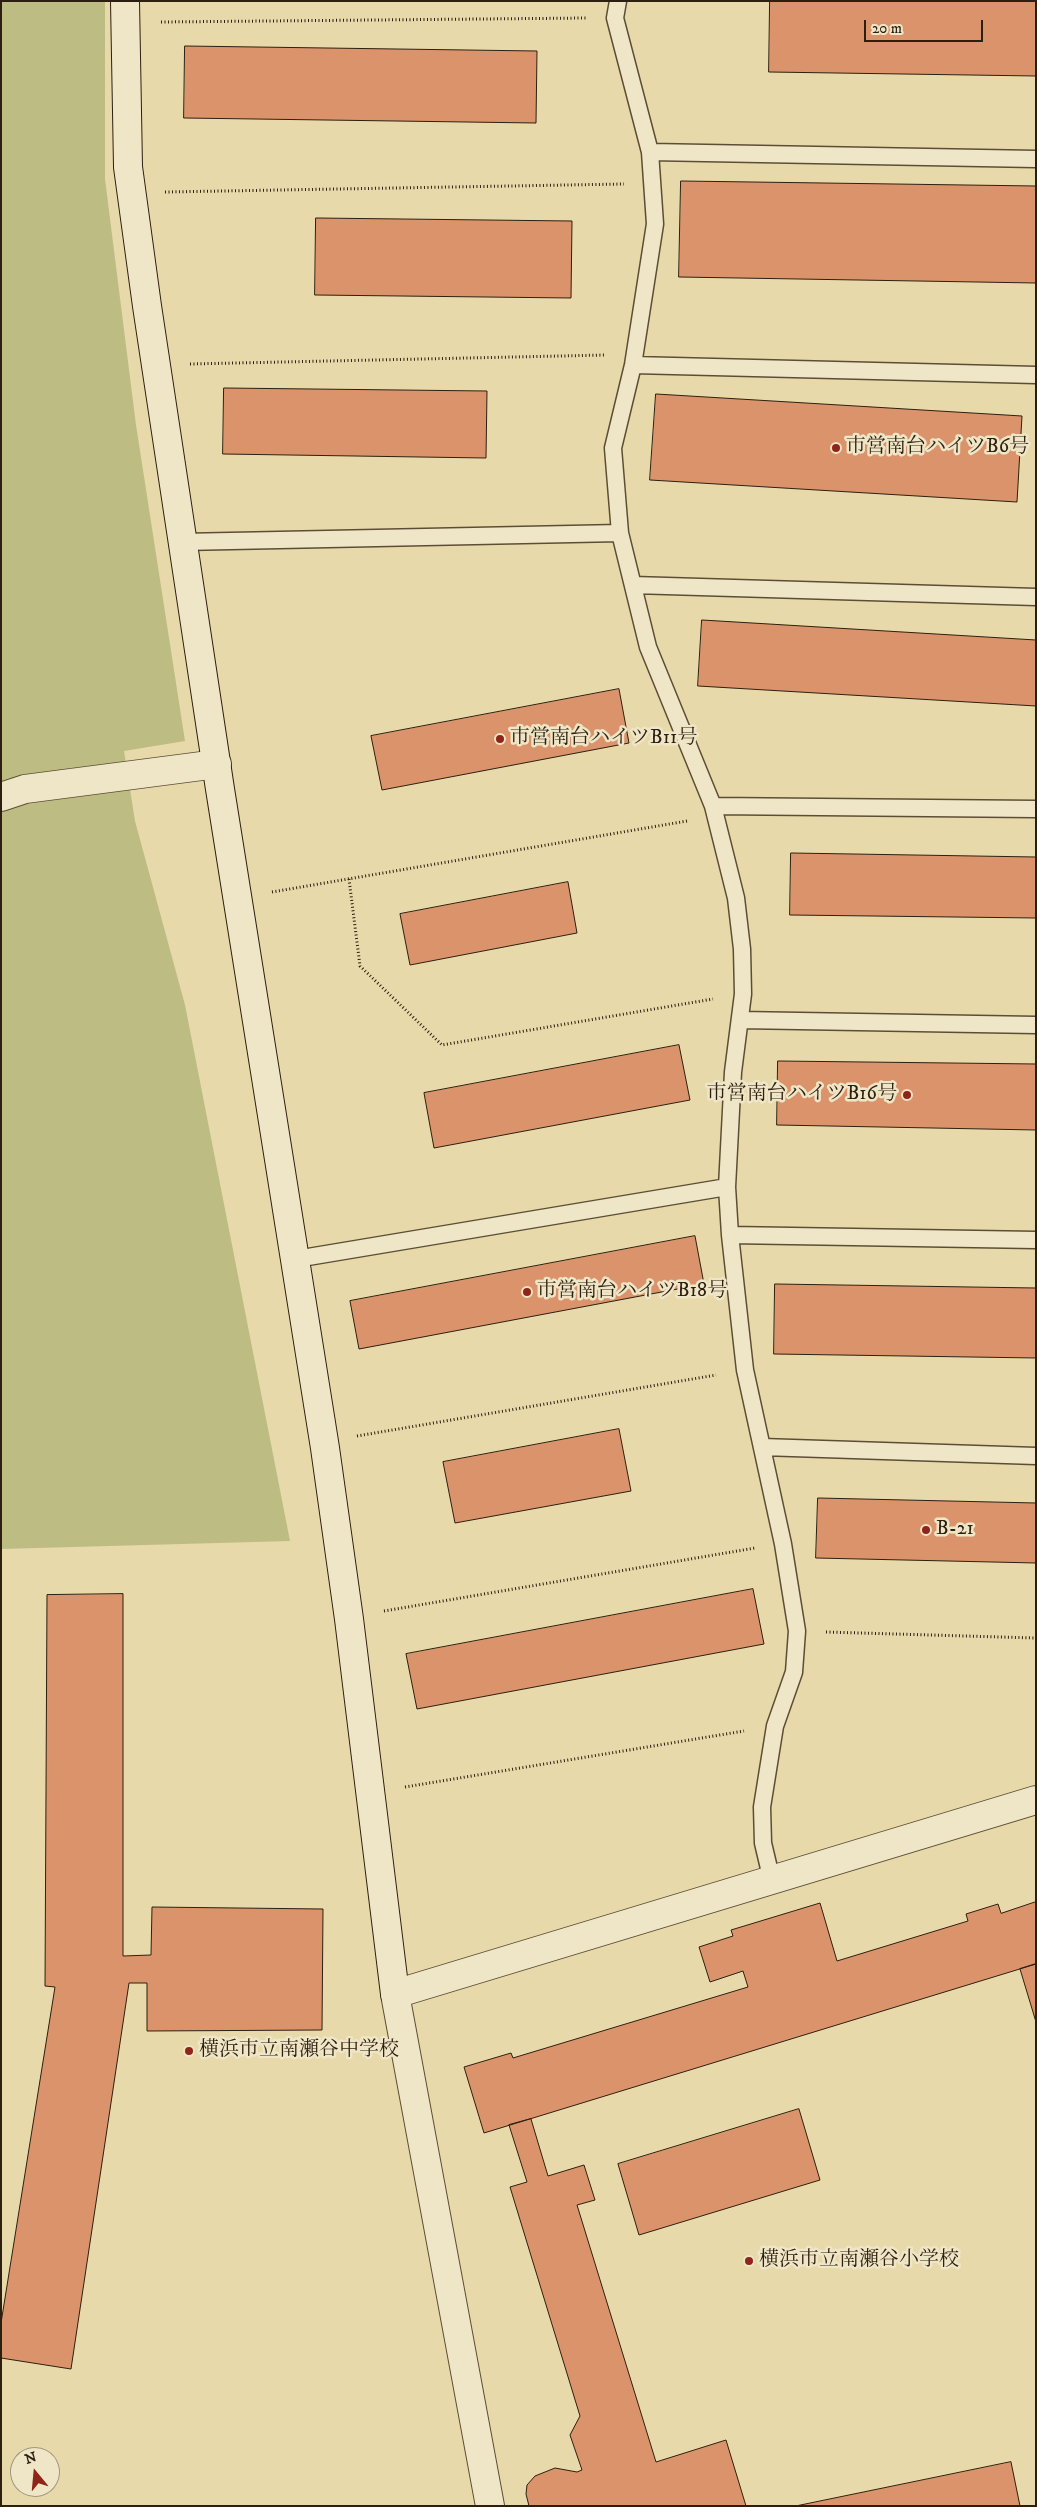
<!DOCTYPE html>
<html>
<head>
<meta charset="utf-8">
<style>
  body { margin:0 }
  #map { position:relative; width:1037px; height:2507px; overflow:hidden; background:#e7d9a9; font-family:"IM FELL DW Pica",serif }
  canvas { display:block }
  .frame { position:absolute; inset:0; border:2px solid #2d1f10; pointer-events:none }
  .north { position:absolute; left:10px; top:2447px; width:50px; height:50px; box-sizing:border-box; background:#efe6c7; border:1px solid #a1967e; border-radius:50%; rotate:343deg; font-size:14px; font-weight:700; line-height:20px; text-align:center; color:#2d1f10 }
  .north::after { content:''; display:block; margin:auto; width:18px; height:22px; background:#8f2418; clip-path:polygon(50% 0,100% 100%,50% 72%,0 100%) }
  .scale { position:absolute; left:864px; top:20px; width:119px; height:22px; box-sizing:border-box; border:2px solid #2d1f10; border-top:0; padding-left:6px; font-size:15px; line-height:18px; white-space:nowrap; color:#2d1f10; -webkit-text-stroke:4px #efe6c7; paint-order:stroke }
</style>
</head>
<body>
<div id="map">
<canvas width="1037" height="2507"></canvas>
<div class="frame"></div>
<div class="north">N</div>
<div class="scale">20 m</div>
</div>
<script>
const ctx = document.querySelector('canvas').getContext('2d');
ctx.lineJoin = 'round';
function paint(path, color) { ctx.fillStyle = color; ctx.fill(path, 'evenodd'); }
function stroke(path, color, width, dash) { ctx.strokeStyle = color; ctx.lineWidth = width; ctx.lineCap = dash ? 'butt' : 'round'; ctx.setLineDash(dash || []); ctx.stroke(path); }
function drawText(font, color, halo, rows, align = 'center') {
  ctx.font = font + ' "IM FELL DW Pica","Noto Serif JP",serif'; ctx.lineWidth = 5; ctx.setLineDash([]); ctx.textBaseline = 'middle'; ctx.strokeStyle = halo; ctx.fillStyle = color; for (const [text, x, y, turn = 0] of rows) {
    ctx.save(); ctx.translate(x, y); ctx.rotate((+turn || 0) * Math.PI / 180); ctx.textAlign = isNaN(turn) ? turn : align; if (halo) ctx.strokeText(text, 0, 0); ctx.fillText(text, 0, 0); ctx.restore();
  }
}
paint(new Path2D(`
  M1 1H105V179L136 425 185 741 124 751 135 821 185 1005 290 1541 1 1549Z`), '#bdbd83');
const building = new Path2D(`
  M770 1H1036V76L769 72Z
  M185 46 537 51 536 123 184 118Z
  M681 181 1036 186V283L679 277Z
  M316 218 572 221 571 298 315 295Z
  M224 388 487 391 486 458 223 454Z
  M656 394 1022 416 1017 502 650 480Z
  M702 620 1036 640V706L698 686Z
  M619 689 629 743 382 790 371 736Z
  M791 853 1036 857V918L790 915Z
  M568 882 577 933 410 965 400 914Z
  M679 1045 690 1100 434 1148 424 1093Z
  M778 1061 1036 1064V1130L777 1125Z
  M695 1236 704 1284 359 1349 350 1301Z
  M775 1284 1036 1288V1358L774 1354Z
  M619 1429 631 1491 455 1523 443 1462Z
  M818 1498 1036 1503V1563L816 1558Z
  M753 1589 764 1644 417 1709 406 1654Z
  M123 1594V1956L151 1955 152 1907 323 1909 322 2030 147 2031V1983H129L71 2369 1 2358V2323L55 1987 45 1986 47 1595Z
  M1036 1902V1964L484 2133 464 2067 511 2053 513 2058 748 1987 743 1971 710 1982 699 1947 733 1936 731 1930 820 1903 837 1961 968 1921 966 1914 998 1904 1001 1913Z
  M1036 1964V2022L1020 1969Z
  M799 2109 820 2180 639 2235 618 2164Z
  M531 2119 548 2176 584 2165 595 2200 577 2205 656 2462 726 2440 746 2506H529L526 2494 527 2485 535 2476 555 2468 577 2472 582 2470 570 2435 580 2416 510 2187 527 2182 509 2125Z
  M1011 2462 1020 2506H796Z`);
paint(building, '#db936b');
stroke(building, '#2d1f10', 1);
const lane = new Path2D(`
  M618 1 615 18 650 152 655 224 633 365 613 448 620 533 648 647 713 806 736 898 742 949 743 994 733 1072 727 1187 730 1235 745 1370 783 1544 797 1631 794 1672 775 1726 762 1807 763 1843 772 1881
  M650 152 1036 159
  M633 365 1036 375
  M182 542 620 533
  M633 585 1036 597
  M713 806 1036 809
  M740 1020 1036 1025
  M730 1235 1036 1240
  M296 1259 727 1187
  M762 1447 1036 1456`);
const street = new Path2D(`
  M1 797 25 789 217 764
  M490 2506 395 1994 1036 1800`);
const secondary = new Path2D(`
  M125 1 128 167 147 306 220 789 325 1448 349 1619 395 1994`);
stroke(lane, '#5c4e36', 19);
stroke(street, '#5c4e36', 30);
stroke(secondary, '#2d1f10', 30);
stroke(new Path2D(`
  M161 22 587 18
  M165 192 624 184
  M190 364 606 355
  M349 879 360 966 442 1045 713 999
  M272 892 687 821
  M357 1436 716 1375
  M384 1611 755 1548
  M826 1632 1036 1638
  M405 1787 744 1731`), '#2d1f10', 3, [1, 2.5]);
stroke(lane, '#efe6c7', 16);
stroke(street, '#efe6c7', 28);
stroke(secondary, '#efe6c7', 28);
for (const [x, y, r, color] of [
  [836,448,5,"#8f2418"],
  [500,739,5,"#8f2418"],
  [907,1095,5,"#8f2418"],
  [527,1292,5,"#8f2418"],
  [926,1530,5,"#8f2418"],
  [189,2051,5,"#8f2418"],
  [749,2261,5,"#8f2418"]
]) { const dot = new Path2D(); dot.arc(x, y, r, 0, 2 * Math.PI); ctx.fillStyle = color; ctx.fill(dot); stroke(dot, '#efe6c7', 2); }
drawText('20px', '#2d1f10', '#efe6c7', [
  ["市営南台ハイツB6号",846,448],
  ["市営南台ハイツB11号",510,739],
  ["市営南台ハイツB16号",897,1095,"right"],
  ["市営南台ハイツB18号",537,1292],
  ["B-21",936,1530],
  ["横浜市立南瀬谷中学校",199,2051],
  ["横浜市立南瀬谷小学校",759,2261]
], 'left');
</script>
</body>
</html>
